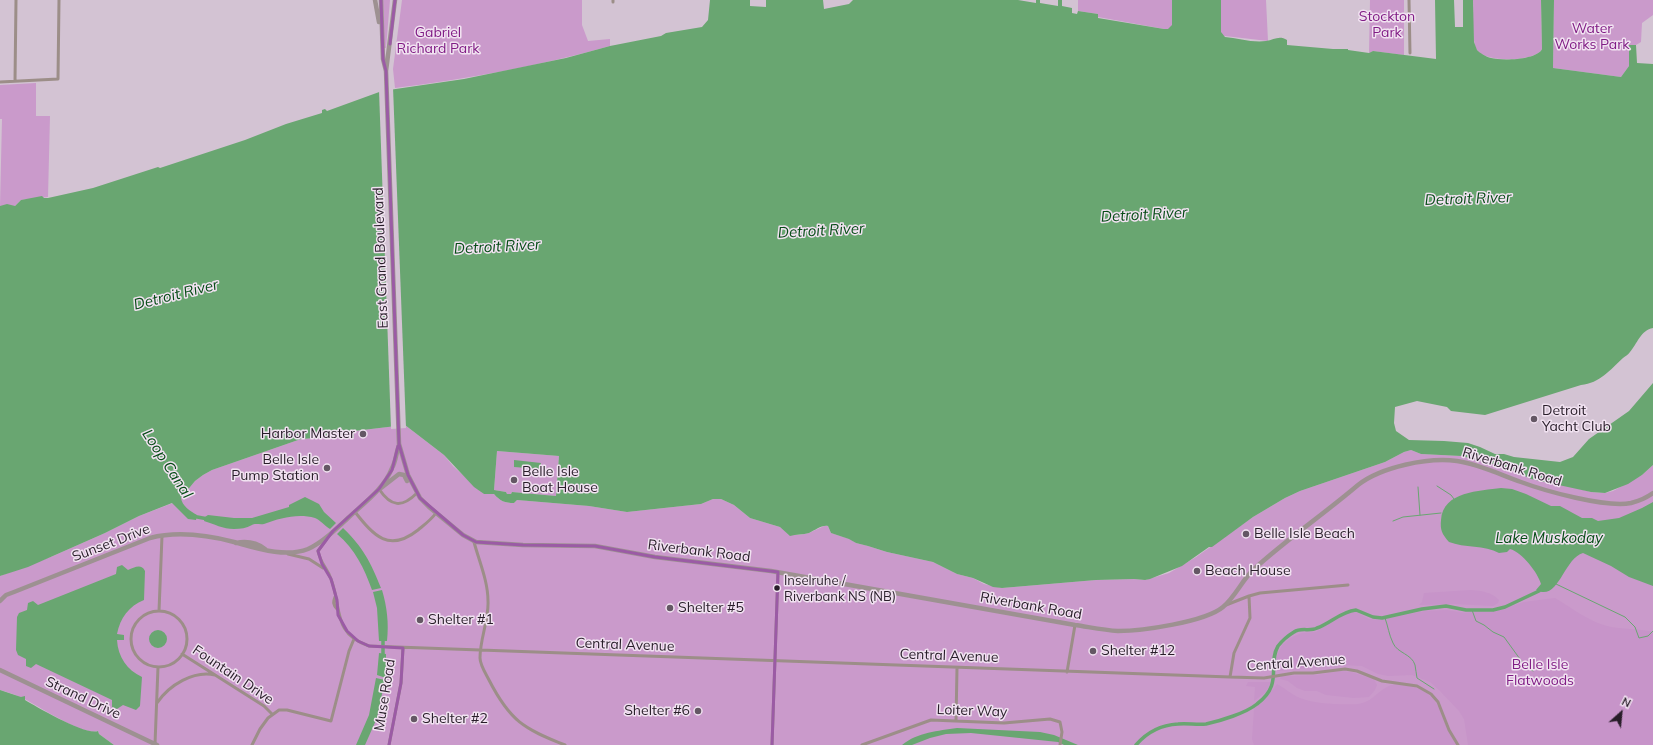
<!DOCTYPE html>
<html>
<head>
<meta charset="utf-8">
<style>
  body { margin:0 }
  #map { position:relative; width:1653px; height:745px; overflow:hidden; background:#d3c3d3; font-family:Mulish,sans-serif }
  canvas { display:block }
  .north { position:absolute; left:1601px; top:693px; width:40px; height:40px; -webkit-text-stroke:3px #f1e2f1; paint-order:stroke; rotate:27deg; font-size:11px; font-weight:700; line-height:16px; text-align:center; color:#281d29 }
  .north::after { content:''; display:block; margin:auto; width:14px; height:18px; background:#281d29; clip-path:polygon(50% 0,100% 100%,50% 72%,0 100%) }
</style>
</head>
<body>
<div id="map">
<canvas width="1653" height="745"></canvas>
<div class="north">N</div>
</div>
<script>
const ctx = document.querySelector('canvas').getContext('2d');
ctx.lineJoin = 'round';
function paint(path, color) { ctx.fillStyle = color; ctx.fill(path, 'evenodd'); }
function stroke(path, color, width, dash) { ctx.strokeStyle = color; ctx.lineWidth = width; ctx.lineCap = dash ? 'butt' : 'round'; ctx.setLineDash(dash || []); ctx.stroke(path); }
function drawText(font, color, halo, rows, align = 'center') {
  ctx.font = font + ' Mulish,sans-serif'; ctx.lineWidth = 3; ctx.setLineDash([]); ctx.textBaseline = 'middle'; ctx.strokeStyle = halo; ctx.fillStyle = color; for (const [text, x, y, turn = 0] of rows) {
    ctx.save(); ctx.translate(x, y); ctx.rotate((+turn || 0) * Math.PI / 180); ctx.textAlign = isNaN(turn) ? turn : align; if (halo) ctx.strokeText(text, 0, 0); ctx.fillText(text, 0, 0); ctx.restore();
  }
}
paint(new Path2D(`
  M383 0H390L386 48H384Z
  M402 0H582V25L588 41 610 39V46C539 66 467 79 395 88L393 69Z
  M1078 0H1266L1268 41 1164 29 1098 17V14L1078 11Z
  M1370 0H1404V55L1373 51 1369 53Z
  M1473 0H1541L1542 49C1536 62 1485 63 1477 50 1471 40 1474 12 1473 0Z
  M1554 0H1653V15L1642 23 1641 42 1636 45H1629V66L1621 77 1553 68Z
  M36 83V116H50L48 197 21 200 15 206H0L2 119H0V85Z
  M405 425 444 455 453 466 484 494H494C500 501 505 503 514 503L517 500 589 506 627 512 701 504 713 499H721L734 505 750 518 780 527 790 535H799L809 533 824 526H828L831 533 850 539 856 543 868 546 887 552 933 562 957 574 973 578 984 584 1002 588 1096 580 1134 579 1145 580 1169 573 1196 557 1253 517 1285 498 1300 491 1385 462 1404 452 1411 450 1421 454 1461 456 1483 461 1515 471 1591 492 1605 493 1613 491 1642 475 1653 465V745H114L99 734 98 731C83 737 35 703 20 697 14 694 7 692 0 690V576L53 556 105 533 139 516 178 501 195 481 203 475 212 470 301 439 329 437 340 431 354 437V431Z
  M497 451 559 456 556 496 512 492 511 494H507L506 492 494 490Z`), '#ca9acb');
paint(new Path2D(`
  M1471 590C1483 591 1491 592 1499 600L1498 603 1493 606 1454 604 1419 605 1422 602 1424 593Z
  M1555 598C1570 607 1590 622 1607 626 1622 630 1638 628 1653 632V745H1468L1464 719 1459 711 1440 691 1430 682 1412 675 1388 676 1378 674 1362 666 1342 665 1278 671 1276 657 1282 645 1292 637 1302 633 1316 632 1344 614 1356 612 1369 619 1378 620 1425 611 1447 610 1465 613 1477 611 1492 612 1524 602Z
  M1341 671 1351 672 1374 679 1377 685 1375 690 1369 697 1354 698 1326 695 1317 691H1305L1297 688 1288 681 1280 679 1281 676 1317 675Z
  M1248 682H1271L1266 692 1254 701 1255 687 1246 686Z
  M1277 684C1285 688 1292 695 1300 698 1314 704 1342 705 1358 704 1373 702 1377 691 1389 686 1398 681 1421 688 1429 695 1444 708 1445 729 1457 745H1254L1252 739 1254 709 1263 702Z`), '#c794c9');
paint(new Path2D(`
  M710 0H750V6L766 7V0H823L824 9 849 4 853 0H1018L1036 3V0H1040V3L1058 6V0H1062V6L1072 8V13L1077 14 1078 11 1098 14V18L1164 29H1168L1172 25V0H1221V32L1225 37C1237 38 1253 43 1266 41 1274 40 1279 35 1287 40V45L1333 49H1348V50L1369 53 1373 51 1436 59 1435 0H1454L1455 27H1463V0H1473L1474 42 1477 50C1480 53 1486 57 1491 58 1502 61 1537 60 1542 49L1541 0H1554L1553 68 1621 77 1629 66V45H1636L1637 63 1653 64V328C1641 330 1637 344 1630 352 1628 355 1625 356 1623 358 1610 370 1600 383 1581 385L1485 415 1451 411 1447 407 1417 401 1395 407 1394 423 1396 431 1409 440 1444 441 1468 443 1480 447 1495 454H1504L1514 457 1560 462 1573 457 1589 439 1629 411 1653 383V465L1642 475 1628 484 1605 493 1591 492 1531 479 1515 471 1483 461 1461 456 1421 454 1411 450 1404 452 1385 462 1300 491 1285 498 1253 517 1212 547H1209L1182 566 1150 579 1145 580 1134 579 1096 580 1002 588 993 587 973 578 957 574 933 562 887 552 868 546 856 543 849 539 831 533 828 526C821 525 816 530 809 533 803 535 796 534 790 536L780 527 750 518 734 505 721 499H713L701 504 627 512 589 506 517 500 514 503C505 503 500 501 494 494H484L474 487 444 455 405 425 354 431V438L342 437 340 431 329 437 301 439 212 470 203 475 195 481 181 498C182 506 190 511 197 515L196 520 188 519 172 503 139 516 105 533 28 567 0 576V206L7 204 15 206 21 200 42 196 44 198H48L93 188 158 167 160 168 245 140 286 124 322 113V110L325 109 327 111 382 91 464 79 566 58 610 46 661 36 666 33 702 27 708 20ZM497 451 559 456 556 496 512 492 511 494H507L506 492 494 490Z
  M514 460 541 463 540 469 514 467Z
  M1501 488 1512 489 1526 494 1551 506H1560L1582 518H1592L1598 521 1619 518 1642 508 1653 502V586L1629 577 1611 566 1583 553C1563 559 1559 602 1536 590L1541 584C1538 573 1522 552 1510 549L1507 552 1499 553C1485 545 1464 548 1449 542 1442 534 1440 530 1441 520 1443 491 1480 491 1501 488Z
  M305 497 319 504 324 512 336 523 330 529C325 526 319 519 315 518 298 513 280 518 264 524 260 525 255 523 252 525 246 528 241 529 234 529 223 529 214 524 204 521L205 517 208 515 234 518H252L289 507V505Z
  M343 528C363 547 371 563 381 588L372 590C364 568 355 549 337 534Z
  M122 565 128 570C134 568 141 563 145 571L144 600C129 606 120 618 117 634L124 635V640H117C118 657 127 670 142 677L140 706 136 710 123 705 117 709 112 707V700L36 664 31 668 26 666V659L18 655 16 650 17 617 19 613 27 610 28 603 33 601 38 605 116 574 117 567Z
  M382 590C387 607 389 623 387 641H379L377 608 373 592Z
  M149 639a9 9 0 1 1 18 0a9 9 0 1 1-18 0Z
  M379 653 386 654V678L377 675Z
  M376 678 385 680 377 718 365 745H356L369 715Z
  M0 690 21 697 25 696V700C37 707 86 736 98 731L99 734 114 745H0Z
  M957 728 1040 732 1054 735 1078 745H1064L1058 742 971 733 946 734 930 738 912 745H902C918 732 938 731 957 728Z`), '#69a671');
paint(new Path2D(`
  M393 87 406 428 391 429 379 90Z`), '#d3c3d3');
stroke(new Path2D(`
  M1437 486 1451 495 1454 499
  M1418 487 1420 515
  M1393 521 1403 517 1441 513
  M1556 584 1625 617 1635 627 1639 638 1648 636 1653 631
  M1472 610 1476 621 1484 625 1493 632 1504 637 1525 666 1533 671
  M1385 618C1388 626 1389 635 1393 643 1397 653 1412 654 1415 665 1416 669 1416 674 1417 678L1434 689`), '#69a671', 1);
stroke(new Path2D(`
  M192 516 208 519
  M383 658V636
  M1136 745C1147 732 1161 725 1178 724 1187 723 1197 725 1206 724 1220 721 1246 713 1257 704 1284 684 1267 665 1278 646 1282 641 1289 635 1294 632 1301 627 1310 632 1317 628 1331 623 1340 612 1356 610L1373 617 1382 618 1422 609 1446 606 1466 610H1493L1505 607 1539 591`), '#69a671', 3.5);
stroke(new Path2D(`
  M613 0V2
  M1409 0 1410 53
  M15 81 16 0
  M0 82 58 79 59 0
  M379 489C391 507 402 508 417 493
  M355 512C374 536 389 553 418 530 424 525 431 520 436 513
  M326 540 318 551C321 565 327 567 331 579 342 607 332 634 369 646L1230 677 1264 678 1294 673H1313L1345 669 1357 671 1382 681 1417 686 1431 694 1438 702 1449 730 1458 745
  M474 542C479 561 488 581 488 601 489 620 480 638 480 658 480 665 486 674 489 680 510 721 524 729 565 745
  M288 554 309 559 323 568
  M335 597C333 602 333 605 337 609
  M1226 605 1249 596 1260 593 1348 585
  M159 611 162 536
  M131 639a28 28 0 1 1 56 0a28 28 0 1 1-56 0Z
  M182 654 264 706 272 714
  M1067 672 1075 625
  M1230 677 1234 653 1250 618 1249 596
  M157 703C169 685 194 670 215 675
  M956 721 957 668
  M155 744 158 667
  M252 745 260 729 268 718 279 710H287L331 721 349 651 354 639
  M389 745 401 683 403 648
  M772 745 778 572
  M862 745 931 720 1004 723 1050 719 1060 722 1062 732 1060 745`), '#9c8e88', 3);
stroke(new Path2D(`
  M375 0 379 22
  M381 0 383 59 386 71 399 444 408 475 420 498 429 507 463 535 476 542 523 545 595 546 655 557 771 571 1075 625C1089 627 1103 630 1118 631 1142 631 1205 622 1223 607 1236 596 1242 580 1254 569 1287 539 1324 514 1358 485 1381 467 1428 457 1457 461 1479 464 1501 475 1521 482 1545 491 1606 508 1631 503 1639 501 1646 498 1653 493
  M386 71 395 0
  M381 488 399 474 404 475 407 481
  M236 543C246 541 257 543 265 549
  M0 601 6 595 14 592 150 538C177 531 207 535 234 542 256 548 285 558 308 549 323 542 336 529 348 518 364 503 384 489 392 468 396 461 396 453 399 445
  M0 670 157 745`), '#9d9191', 4.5);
stroke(new Path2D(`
  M381 0 383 59 386 71 399 444 408 475 420 498 463 535 476 542 523 545 595 546 655 557 778 572 772 745
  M390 44 395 0
  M389 745 401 683 403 648 369 646 358 641 347 631 338 615 337 600 331 579 322 564 318 551 333 531 379 489 392 470 398 446`), '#9b5ba5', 3);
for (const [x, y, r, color] of [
  [1534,419,4,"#645764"],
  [363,434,4,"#645764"],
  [327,468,4,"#645764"],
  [514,480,4,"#645764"],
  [1246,534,4,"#645764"],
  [1197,571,4,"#645764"],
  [777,588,3.5,"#281d29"],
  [670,608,4,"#645764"],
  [420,620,4,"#645764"],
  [1093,651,4,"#645764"],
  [698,711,4,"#645764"],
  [414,719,4,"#645764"]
]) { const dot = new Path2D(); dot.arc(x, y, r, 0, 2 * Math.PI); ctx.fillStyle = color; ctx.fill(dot); stroke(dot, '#f1e2f1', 1.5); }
drawText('13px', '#281d29', '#f1e2f1', [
  ["Inselruhe /",784,581],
  ["Riverbank NS (NB)",784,597]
], 'left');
drawText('14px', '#801c85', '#f1e2f1', [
  ["Stockton",1387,17],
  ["Park",1387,33],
  ["Water",1592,29],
  ["Works Park",1592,45],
  ["Gabriel",438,33],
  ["Richard Park",438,49],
  ["Belle Isle",1540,665],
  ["Flatwoods",1540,681]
]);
drawText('14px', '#281d29', '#f1e2f1', [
  ["East Grand Boulevard",381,258,-92],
  ["Riverbank Road",1512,467,17],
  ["Sunset Drive",111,543,-21],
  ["Riverbank Road",699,551,7],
  ["Riverbank Road",1031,606,10],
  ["Central Avenue",625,645,2],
  ["Central Avenue",949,656,2],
  ["Central Avenue",1296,663,-4],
  ["Fountain Drive",233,675,34],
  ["Muse Road",385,695,-81],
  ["Strand Drive",83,698,25],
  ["Loiter Way",972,711,2]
]);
drawText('14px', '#281d29', '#f1e2f1', [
  ["Detroit",1542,411],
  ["Yacht Club",1542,427],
  ["Harbor Master",355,434,"right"],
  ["Belle Isle",319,460,"right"],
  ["Pump Station",319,476,"right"],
  ["Belle Isle",522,472],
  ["Boat House",522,488],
  ["Belle Isle Beach",1254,534],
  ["Beach House",1205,571],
  ["Shelter #5",678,608],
  ["Shelter #1",428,620],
  ["Shelter #12",1101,651],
  ["Shelter #6",690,711,"right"],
  ["Shelter #2",422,719]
], 'left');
drawText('italic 15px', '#064c16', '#f1e2f1', [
  ["Detroit River",1468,199,-2],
  ["Detroit River",1144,215,-3],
  ["Detroit River",821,231,-3],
  ["Detroit River",497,247,-3],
  ["Detroit River",176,295,-14],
  ["Loop Canal",167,464,57],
  ["Lake Muskoday",1549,538]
]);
</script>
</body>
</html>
